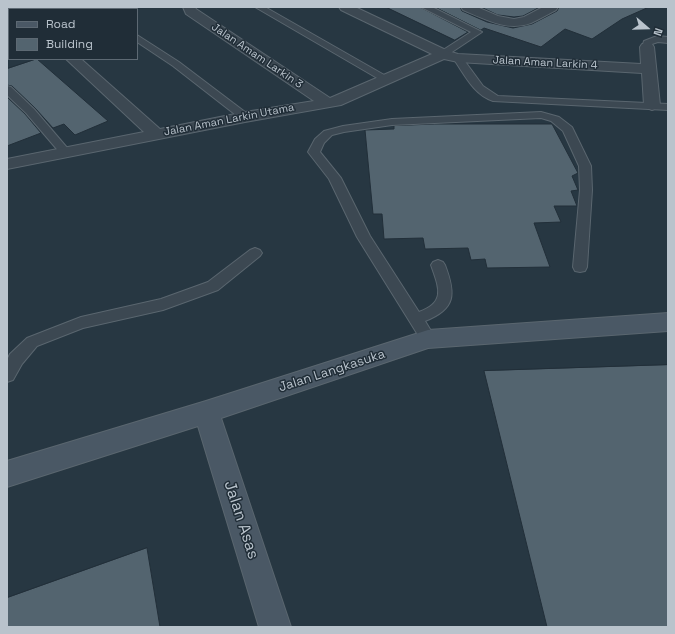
<!DOCTYPE html>
<html>
<head>
<meta charset="utf-8">
<style>
  body { margin:0 }
  #map { position:relative; width:675px; height:634px; overflow:hidden; background:#273742; font-family:"Space Grotesk",sans-serif }
  canvas { display:block }
  .frame { position:absolute; inset:0; border:8px solid #b9c3cc; pointer-events:none }
  .legend { position:absolute; left:8px; top:8px; width:130px; height:52px; box-sizing:border-box; background:#202d37; border:1px solid #5d6973; margin:0; padding:5px 7px; list-style:none; font-size:12px; color:#b9c3cc }
  .legend li { display:flex; align-items:center; gap:8px; height:20px }
  .legend b { width:20px; border:1px solid #5d6973 }
  .north { position:absolute; left:627px; top:8px; width:40px; height:40px; -webkit-text-stroke:3px #202d37; paint-order:stroke; rotate:110deg; font-size:11px; font-weight:700; line-height:16px; text-align:center; color:#b9c3cc }
  .north::after { content:''; display:block; margin:auto; width:14px; height:18px; background:#b9c3cc; clip-path:polygon(50% 0,100% 100%,50% 72%,0 100%) }
</style>
</head>
<body>
<div id="map">
<canvas width="675" height="634"></canvas>
<div class="frame"></div>
<ul class="legend">
<li><b style="height:5px;background:#4a5865"></b>Road</li>
<li><b style="height:11px;background:#53646f"></b>Building</li>
</ul>
<div class="north">N</div>
</div>
<script>
const ctx = document.querySelector('canvas').getContext('2d');
ctx.lineJoin = 'round';
function paint(path, color) { ctx.fillStyle = color; ctx.fill(path, 'evenodd'); }
function stroke(path, color, width, dash) { ctx.strokeStyle = color; ctx.lineWidth = width; ctx.lineCap = dash ? 'butt' : 'round'; ctx.setLineDash(dash || []); ctx.stroke(path); }
function drawText(font, color, halo, rows, align = 'center') {
  ctx.font = font + ' "Space Grotesk",sans-serif'; ctx.lineWidth = 3; ctx.setLineDash([]); ctx.textBaseline = 'middle'; ctx.strokeStyle = halo; ctx.fillStyle = color; for (const [text, x, y, turn = 0] of rows) {
    ctx.save(); ctx.translate(x, y); ctx.rotate((+turn || 0) * Math.PI / 180); ctx.textAlign = isNaN(turn) ? turn : align; if (halo) ctx.strokeText(text, 0, 0); ctx.fillText(text, 0, 0); ctx.restore();
  }
}
const building = new Path2D(`
  M386 7H420L468 32 455 40Z
  M435 7H460L462 11 487 22 513 28 532 24 557 11 559 7H649L622 19 592 39 565 29 541 47 484 28 481 30Z
  M481 7H540L523 16 514 17 498 15Z
  M37 59 108 121 75 135 64 124 53 128 35 108 12 86 7 85V69Z
  M7 97 25 114 41 133 7 146Z
  M435 124H552L578 173 572 176 578 190 571 191 577 206H554L561 222 534 223 550 267 487 268 485 259 471 260 468 248 425 249 423 238 384 239 382 214H373L365 130 394 129V126Z
  M668 365V627H547L484 371Z
  M147 548 160 627H7V598Z`);
paint(building, '#53646f');
stroke(building, '#222f39', 1);
const lane = new Path2D(`
  M255 7H265L393 80 392 82H384Z
  M421 7H432L482 32 446 56H440L438 54 440 52 471 32Z
  M137 35 179 62 249 115 250 117 249 119H241L173 66 137 42Z
  M657 36 668 37V43L658 42 652 44 650 49H644L642 47 644 41Z
  M458 55 461 56 483 86 498 96 668 104V110L493 101C473 94 465 75 453 58Z
  M7 86 11 87 34 109 69 150 71 152 69 154H61L26 113 7 95Z
  M541 112 559 117 572 127 591 166 592 190 587 267 585 271 580 272 575 271 573 267 580 190 579 166 563 131 551 121 541 118 392 125 344 132 332 135 324 143 320 152 341 178 370 236 419 312C446 302 439 288 431 265L433 262 438 260 443 262 445 265C456 294 456 309 425 321L436 339 433 343 428 345 423 343 357 237 329 179 308 152 315 139 324 131 343 126 392 119Z
  M255 248 260 250 262 253 260 256 218 290 163 310 83 328 37 346 22 364 13 380 7 382V360L10 354 27 338 81 317 161 299 208 282 250 250Z`);
const street = new Path2D(`
  M7 7H21L20 9H9V13L7 14Z
  M183 7H195L196 9 330 98 432 54 341 10 339 7H355L448 51 458 54 641 64 640 47 642 44H652L654 47 660 105 657 108 652 110 647 108 644 105 642 73 458 62 444 59 341 105 245 122 7 169V159L144 132 66 59H81L160 129 245 112 314 101 186 14Z
  M461 7H477L498 16 514 19 524 17 543 7H558L556 10C548 14 540 19 531 23 507 32 485 19 463 10Z`);
const secondary = new Path2D(`
  M668 313V331L428 348 221 418 291 627H259L198 426 7 487V461L206 401 428 330Z`);
stroke(lane, '#5a666f', 2);
stroke(street, '#5a666f', 2);
stroke(secondary, '#5a666f', 2);
paint(lane, '#3c4852');
paint(street, '#3c4852');
paint(secondary, '#4a5865');
drawText('11px', '#b9c3cc', '#202d37', [
  ["Jalan Amam Larkin 3",257,56,34],
  ["Jalan Aman Larkin 4",545,63,3],
  ["Jalan Aman Larkin Utama",229,120,-11]
]);
drawText('13px', '#b9c3cc', '#202d37', [
  ["Jalan Langkasuka",332,371,-18]
]);
drawText('16px', '#b9c3cc', '#202d37', [
  ["Jalan Asas",241,520,72]
]);
</script>
</body>
</html>
